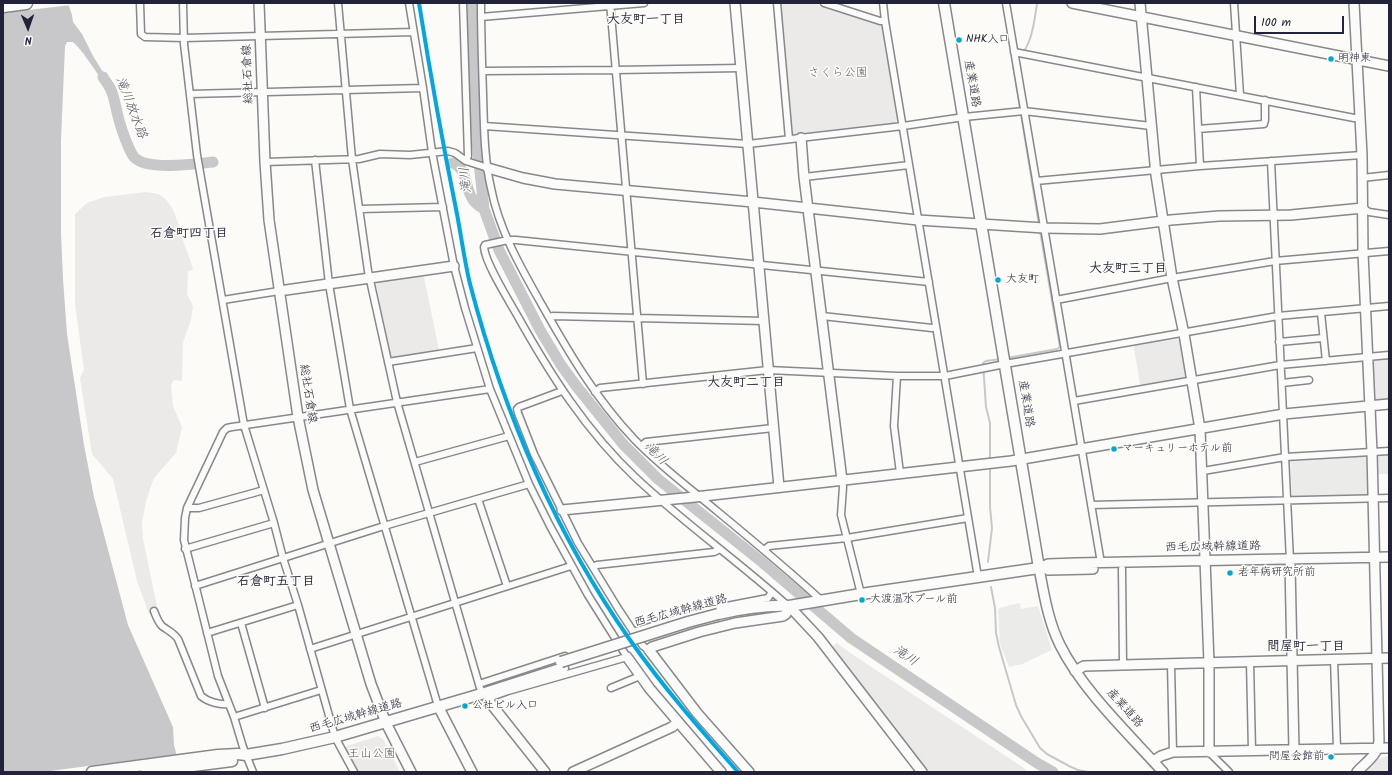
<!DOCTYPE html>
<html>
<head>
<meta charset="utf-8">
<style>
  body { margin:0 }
  #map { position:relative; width:1392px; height:775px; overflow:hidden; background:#fcfbf8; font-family:Kalam,sans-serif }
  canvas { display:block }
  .frame { position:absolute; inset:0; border:4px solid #22223b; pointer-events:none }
  .north { position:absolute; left:8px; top:8px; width:40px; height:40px; -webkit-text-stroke:3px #fdfcf7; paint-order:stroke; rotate:178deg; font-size:11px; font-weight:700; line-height:16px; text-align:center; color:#22223b }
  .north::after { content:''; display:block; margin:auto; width:14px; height:18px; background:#22223b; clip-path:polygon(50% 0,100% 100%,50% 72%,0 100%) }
  .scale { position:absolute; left:1254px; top:16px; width:90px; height:18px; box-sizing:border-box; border:2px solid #22223b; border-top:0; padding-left:5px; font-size:12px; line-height:14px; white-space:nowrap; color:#22223b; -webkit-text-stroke:3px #fdfcf7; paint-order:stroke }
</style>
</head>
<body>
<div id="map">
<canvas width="1392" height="775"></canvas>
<div class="frame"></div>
<div class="north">N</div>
<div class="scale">100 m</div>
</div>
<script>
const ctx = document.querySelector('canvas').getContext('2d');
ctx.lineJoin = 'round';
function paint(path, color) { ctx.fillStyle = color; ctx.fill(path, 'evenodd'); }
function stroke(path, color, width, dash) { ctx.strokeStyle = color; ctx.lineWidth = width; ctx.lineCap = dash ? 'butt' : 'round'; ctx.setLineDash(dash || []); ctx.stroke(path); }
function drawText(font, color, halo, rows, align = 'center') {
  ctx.font = font + ' Kalam,"Klee One",sans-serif'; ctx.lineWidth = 3; ctx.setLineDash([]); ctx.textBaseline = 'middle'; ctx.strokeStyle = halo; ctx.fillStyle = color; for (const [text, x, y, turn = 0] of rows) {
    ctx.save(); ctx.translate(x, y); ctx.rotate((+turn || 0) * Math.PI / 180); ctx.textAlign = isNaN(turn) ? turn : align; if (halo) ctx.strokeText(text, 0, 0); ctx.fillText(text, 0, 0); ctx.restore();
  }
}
paint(new Path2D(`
  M1371 453 1372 496 1292 499 1290 458Z
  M1380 454H1389V474H1378L1377 456Z
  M1020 603 1021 609 1038 606 1052 650 1022 664 1009 667 1000 644 998 609 1010 605Z`), '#ebebe9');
paint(new Path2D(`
  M780 3H812L880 23 883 26 899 119 894 123 793 134 790 130Z
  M146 192C150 193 155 193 158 194 175 202 178 225 183 240 186 251 191 259 193 270L188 271 187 294 193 306 191 320 183 342 182 381 174 380 171 385 173 406 182 427 176 453 154 478 146 501 142 523 143 539 158 611 149 614 137 581 113 479 92 454 80 378 84 370 75 304V214L87 203 104 197Z
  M420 275 424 277 439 350 438 352 394 359 391 357 376 285 378 282Z
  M1177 339 1180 340 1187 376 1184 379 1142 385 1140 384 1134 348 1135 345Z
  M1389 358V400L1376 402 1373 399 1372 362 1374 359Z
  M837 643 849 652 1027 770 1024 772H929L832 647Z
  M378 736 383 739 400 772H357L344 747Z
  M1389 756V772H1365L1378 759Z`), '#ebeae8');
paint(new Path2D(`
  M3 3H68L72 15 73 22 82 34 93 56 111 85V90C96 75 88 56 73 42H67L65 46 61 140V232L63 279 67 334 84 445 94 497 128 625 173 727 174 745 181 772H3Z`), '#c8c8ca');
paint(new Path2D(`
  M3 3H70L71 5 3 13Z
  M179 754 183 772H43Z`), '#fcfbf8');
stroke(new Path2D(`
  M1018 59C1032 45 1034 23 1037 4
  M1015 62 1013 65 1039 225
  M1007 358 1057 349 1060 347 1040 231
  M990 461V423L986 407 983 363 986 361 1001 359
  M988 562 992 528 990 507V466
  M991 587 995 608 996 633 999 647 1016 705 1021 716 1040 748 1047 754 1069 766 1078 770 1088 772`), '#c8c8ca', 2);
stroke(new Path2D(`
  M472 3 476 129 479 162 484 209 499 250 540 330 561 365 577 387 623 444 658 479 762 562 851 638 1037 763 1053 772
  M103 77C105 81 109 85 111 90 115 99 116 110 119 120 121 128 129 151 134 157 146 171 196 164 213 162
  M452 163C467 166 465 188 472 198 475 204 479 206 484 209`), '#c8c8ca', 11);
const street = new Path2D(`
  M140 3 141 34 145 37 184 38 413 32
  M183 3 184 44 197 155 244 425 274 523 283 558 298 605 335 737 354 772
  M338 3 352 159 368 271 397 402 480 688
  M409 3 423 88 432 152 454 266 465 308 490 389 529 484 550 526 588 595 627 657 508 691 494 696 488 700
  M463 3 468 156 466 161
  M481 3C481 33 482 64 483 94 484 125 484 158 491 188 499 230 521 268 542 305 569 353 596 399 634 439 655 461 677 478 700 497 741 531 783 565 822 601
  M610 3 643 384
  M777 3 789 139
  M824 3 880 21H885
  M883 3 885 21 978 577
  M1006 3 1101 563
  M1234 3 1240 95
  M481 17 644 3
  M1014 52 1354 118H1360
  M483 71 615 70 741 68
  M1196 87 1200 166
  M190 94 423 88
  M484 126 748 144 903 126 964 117 1024 111 1151 126
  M1198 129 1264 124 1265 120V100
  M315 160 329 284 350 409 438 706
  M1271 161 1290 561
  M265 162 359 159 380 154 410 155 448 151 455 153 466 161 488 168
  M804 177 909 165
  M1362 178 1389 175
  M1036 181 1200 166 1362 155
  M1363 208 1369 212 1389 215
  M360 209 443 207
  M223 300 279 291
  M1056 300 1172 278 1275 261 1389 251
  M1321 313 1326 361
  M822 316 932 328 936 327
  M549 317 553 316 764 321
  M1279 342 1323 338
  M388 362 477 348
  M897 376 894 426 900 473
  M1282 383 1309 380
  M562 391 519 407 517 409 518 413 534 454 578 543 619 610 643 646 649 650
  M595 392 600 388 768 370 897 376H945L1005 364 1278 316 1389 306
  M1074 401 1280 365 1389 355
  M641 446 646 442 773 428
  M415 462 509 436
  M1203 471 1285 457 1389 451
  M842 480 843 487 841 515 861 594
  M478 499 507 586
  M1091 505 1389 498
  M187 508H199L264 490
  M185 549 274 523
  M764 550 769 546 847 538 968 518
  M593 567 597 565 714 552 720 549
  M1122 569 1123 664
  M195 586 384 526 529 484
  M787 605C738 561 684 523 636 478 586 431 550 374 517 315 508 299 485 263 484 247L485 245 508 240H516L929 282
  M154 611C156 616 158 622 162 626 167 630 173 632 178 639L201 696C208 702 220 705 228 704
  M241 623 265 708
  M633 632 701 611 768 598 772 592
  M207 633 298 605
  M310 649 571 566
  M1334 659 1337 749
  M1250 662 1252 751
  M1171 664 1173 752
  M479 684 565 656
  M611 688 640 676
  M234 717 321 690
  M1209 752 1229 772
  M253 772 243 747 234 717 218 676 184 540 185 518 187 508 223 432 227 428 232 427 490 389`);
const secondary = new Path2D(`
  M259 3 265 162 269 220 298 417 313 490 371 684 386 723 411 772
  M735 3 779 487
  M1072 3 1389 66
  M1140 3 1156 175 1172 278 1184 334 1200 429 1209 663V752
  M1354 3 1362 155 1363 253 1372 452 1379 741C1378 755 1366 762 1357 772
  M801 138 804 177 842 480
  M488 168 523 178 555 184 753 202 918 220 1044 228 1100 229 1171 220 1219 216 1291 215 1363 208
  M279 291 454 266
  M562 510 695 497 1011 461 1284 414 1389 404
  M1290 565 1294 750
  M1039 568 1048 564 1076 563 1389 557
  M1039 568C1044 594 1048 621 1060 645 1083 691 1128 733 1163 772
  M1048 570 1093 569
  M627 657 650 689 721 772
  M1075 671 1084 666 1389 658
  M488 700 545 772
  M438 706 472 772
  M1153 761 1161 756 1173 752 1389 748
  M573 772 672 727 678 722
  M749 772 697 713 649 650 652 647 699 632 735 623 783 616 786 614 789 606 818 637 922 772`);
const primary = new Path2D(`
  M718 614C741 609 765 605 789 606L861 594 1039 568 944 3
  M92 772 218 755 238 754 246 755 282 749 335 737 488 692 563 668
  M146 772 232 761`);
const highway = new Path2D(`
  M3 6 26 3`);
stroke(street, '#88888c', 9);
stroke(secondary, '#88888c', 12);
stroke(primary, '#88888c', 13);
stroke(highway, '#88888c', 15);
stroke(street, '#fbfbf9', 6);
stroke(secondary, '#fbfbf9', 9);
stroke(primary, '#fbfbf9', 10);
stroke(highway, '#fbfbf9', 12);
const primaryBridge = new Path2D(`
  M561 662 688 622 718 614`);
stroke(primaryBridge, '#88888c', 13, []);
stroke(primaryBridge, '#fbfbf9', 10);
stroke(new Path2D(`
  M419 3C430 72 442 140 456 209 461 234 464 259 470 284 503 410 555 533 630 640 663 687 700 729 738 772`), '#00a7e3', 4);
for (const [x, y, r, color] of [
  [959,40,3.5,"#00a9ce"],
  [1331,59,3.5,"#00a9ce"],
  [998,280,3.5,"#00a9ce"],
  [1114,449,3.5,"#00a9ce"],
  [1230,573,3.5,"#00a9ce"],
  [862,600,3.5,"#00a9ce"],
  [465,706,3.5,"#00a9ce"],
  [1331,757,3.5,"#00a9ce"]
]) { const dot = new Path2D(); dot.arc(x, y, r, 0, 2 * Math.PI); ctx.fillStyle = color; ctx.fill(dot); stroke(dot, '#fdfcf7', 1.5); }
drawText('11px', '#22223b', '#fdfcf7', [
  ["NHK入口",966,40],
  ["明神東",1338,59],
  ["大友町",1006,280],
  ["マーキュリーホテル前",1122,449],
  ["老年病研究所前",1238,573],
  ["大渡温水プール前",870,600],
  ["公社ビル入口",472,706],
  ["問屋会館前",1324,757,"right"]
], 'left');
drawText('12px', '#22223b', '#fdfcf7', [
  ["総社石倉線",249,74,-92],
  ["産業道路",971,84,80],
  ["総社石倉線",307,394,81],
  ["産業道路",1025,404,81],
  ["西毛広域幹線道路",1213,548,-1],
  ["西毛広域幹線道路",681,612,-15],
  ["産業道路",1124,709,48],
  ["西毛広域幹線道路",356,717,-16]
]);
drawText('12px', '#5a5a6b', '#fdfcf7', [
  ["さくら公園",838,74],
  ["王山公園",372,755]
]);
drawText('bold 13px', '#22223b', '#fdfcf7', [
  ["大友町一丁目",646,21],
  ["石倉町四丁目",189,235],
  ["大友町三丁目",1128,270],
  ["大友町二丁目",746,384],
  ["石倉町五丁目",276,583],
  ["問屋町一丁目",1306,648]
]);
drawText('italic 13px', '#545466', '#fdfcf7', [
  ["滝川放水路",130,108,69],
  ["滝川",467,180,-96],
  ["滝川",655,455,45],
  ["滝川",905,657,34]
]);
</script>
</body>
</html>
